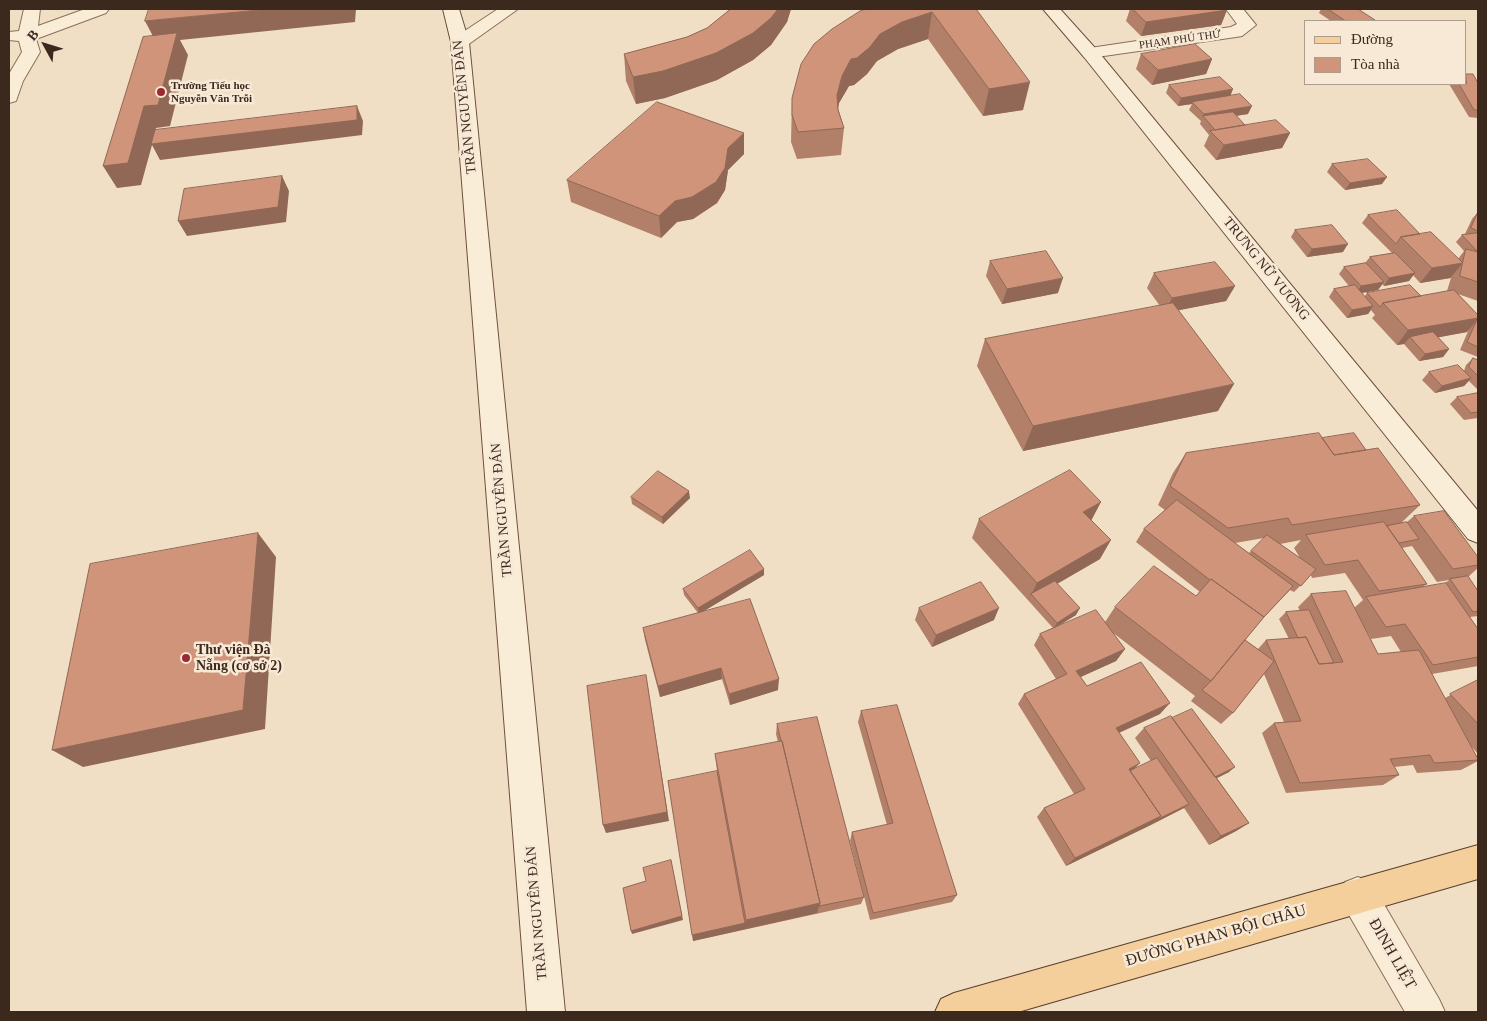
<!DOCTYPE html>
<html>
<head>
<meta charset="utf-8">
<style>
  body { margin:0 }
  #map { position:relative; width:1487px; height:1021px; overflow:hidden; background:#f0dfc5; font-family:"Times New Roman",serif }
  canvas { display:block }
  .frame { position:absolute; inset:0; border:10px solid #3b291e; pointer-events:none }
  .legend { position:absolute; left:1304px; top:20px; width:162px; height:65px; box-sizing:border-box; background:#f7e9d5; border:1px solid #ac9c8c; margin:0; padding:6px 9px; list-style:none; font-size:15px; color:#3b291e }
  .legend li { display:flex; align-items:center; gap:10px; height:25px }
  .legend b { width:25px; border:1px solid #ac9c8c }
  .north { position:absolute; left:20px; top:20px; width:50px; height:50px; -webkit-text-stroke:4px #f7e9d5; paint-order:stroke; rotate:309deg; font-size:14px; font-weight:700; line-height:20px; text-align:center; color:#3b291e }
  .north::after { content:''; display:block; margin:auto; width:18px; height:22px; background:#3b291e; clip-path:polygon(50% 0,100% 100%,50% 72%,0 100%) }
</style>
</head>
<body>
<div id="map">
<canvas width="1487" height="1021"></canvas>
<div class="frame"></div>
<ul class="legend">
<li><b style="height:6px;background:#f4cf9c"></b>Đường</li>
<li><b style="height:14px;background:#cf9479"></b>Tòa nhà</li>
</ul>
<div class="north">B</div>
</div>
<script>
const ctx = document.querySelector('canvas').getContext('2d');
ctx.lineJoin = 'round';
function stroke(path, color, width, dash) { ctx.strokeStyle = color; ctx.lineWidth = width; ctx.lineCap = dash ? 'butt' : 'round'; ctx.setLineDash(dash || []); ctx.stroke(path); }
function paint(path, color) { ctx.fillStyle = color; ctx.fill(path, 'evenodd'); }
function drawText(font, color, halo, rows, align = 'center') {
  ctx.font = font + ' "Times New Roman",serif'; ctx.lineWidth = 5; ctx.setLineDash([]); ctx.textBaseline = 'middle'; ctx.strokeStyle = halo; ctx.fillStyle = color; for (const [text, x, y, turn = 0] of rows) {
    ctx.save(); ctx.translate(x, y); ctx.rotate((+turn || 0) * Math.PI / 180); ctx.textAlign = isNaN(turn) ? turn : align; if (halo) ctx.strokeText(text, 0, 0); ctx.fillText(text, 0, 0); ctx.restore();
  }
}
const street = new Path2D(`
  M24 9H40L38 26 85 9H109L106 13 36 39 40 52 23 81 16 101 9 103V74L22 52 19 41 9 40V32L19 31Z
  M498 9H518L466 46 460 47 454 46 451 42 454 38Z
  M1226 9H1243L1256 25 1242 36 1236 37 1090 58 1084 57 1081 53 1084 49 1090 48 1231 27 1237 24Z
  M1358 877 1371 882 1439 999 1445 1012H1405L1345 908 1340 895 1345 882Z`);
const secondary = new Path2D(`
  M443 9H459L469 42 565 1012H527L451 42Z
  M1043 9H1060L1096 49 1478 511V543L1468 539 1084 57Z`);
const primary = new Path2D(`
  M1478 845V879L1018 1012H935L941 999 954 993Z`);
stroke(street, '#8c6f5a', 2);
stroke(secondary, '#6d503d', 2);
stroke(primary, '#593e2e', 2);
paint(street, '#faedd8');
paint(secondary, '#faedd8');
paint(primary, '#f4cf9c');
paint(new Path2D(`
  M731 9H791L787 22 771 45 753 60 717 80 665 98 636 104 626 81 624 54 687 37 707 28Z
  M867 9H976L1023 110 983 116 928 39 898 49 877 61 867 74 854 85 849 86 839 103 838 108 844 128 841 155 797 159 791 142 792 98Z
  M1130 9H1226L1227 10 1221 25 1141 36 1126 21Z
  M1321 9H1358L1374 21H1331L1319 13Z
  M1141 54 1212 59 1206 74 1152 85 1136 69Z
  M1478 83V118L1469 117 1449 84Z
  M1169 85 1230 96 1248 114 1236 116 1245 125 1290 133 1282 148 1216 160 1204 146 1209 135 1200 124 1201 121 1189 110 1192 104 1178 106 1166 93Z
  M744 133V154L728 170 725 190 717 203 693 219 677 222 661 238 571 202 567 180Z
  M1332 164 1382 184 1345 190 1327 172Z
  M1478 212V301L1458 294 1478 315V357L1460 350 1469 329 1467 332 1438 337 1449 349 1443 357 1419 361 1404 344 1397 345 1372 318 1375 315 1371 310 1368 314 1347 318 1329 297 1334 289 1349 286 1339 274 1344 267 1365 263 1370 257 1392 253 1362 223 1368 215 1420 234 1458 259 1464 251 1456 242 1462 235 1465 234 1472 219ZM1413 275 1420 283 1451 278 1447 291H1448L1421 296 1367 293 1365 296 1361 293 1378 290 1382 284 1384 286 1409 281Z
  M1295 230 1343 252 1307 257 1291 237Z
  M990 261 1058 293 1002 304 986 276Z
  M1154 273 1235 286 1226 301 1178 310 1218 411 1023 451 977 366 985 339 1160 306 1147 288Z
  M1473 358 1478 360V390L1469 381 1464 386 1435 393 1422 380 1429 372 1464 371 1466 365Z
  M1478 393V418L1464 420 1450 404 1457 397Z
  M1322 438 1366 450 1420 505 1401 523 1407 522 1414 516 1478 557V568L1468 577 1478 591V616L1470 617 1478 629V666L1432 674 1445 698 1478 680V754L1471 746 1478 759V761L1461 770 1417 773 1413 765 1394 767 1399 775 1383 785 1286 793 1262 733 1274 723 1284 722 1264 674 1233 713 1221 724 1191 701 1195 696 1112 632 1125 649 1116 661 1081 677 1087 686 1160 714 1119 733 1133 770 1151 761 1135 738 1144 728 1173 718 1229 772 1217 778 1249 823 1236 831 1209 845 1184 808 1066 866 1037 817 1044 808 1074 794 1018 704 1024 694 1056 679 1034 645 1040 634 1053 628 972 538 979 519 1091 521 1100 559 1057 584 1076 615 1056 627 1105 622 1115 607 1196 596 1200 592 1136 542 1144 529 1165 510 1158 505 1173 473 1186 453ZM1264 538 1249 553 1235 543ZM1301 540 1294 548 1300 558 1280 544ZM1412 546 1437 582 1449 580 1444 584 1422 587 1427 584 1402 548ZM1345 573 1363 600 1354 608 1311 594 1298 607 1300 611 1286 612 1279 619 1289 639 1266 640 1258 649 1245 640 1264 617 1290 590 1294 592 1311 575 1312 578ZM1364 626 1371 639 1391 636 1401 652 1378 654Z
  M631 497 690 498 663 524 632 504Z
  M764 575 702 612 778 690 730 705 722 679 660 697 645 640 643 628 698 613 684 595 683 589Z
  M919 608 994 620 932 647 915 620Z
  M861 711 957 895 952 902 870 920 850 841 852 832 887 825 858 722Z
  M777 724 864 897 861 904 693 941 717 771 715 754 778 742 776 734Z`), '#b27f68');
paint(new Path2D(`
  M269 9H356L355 22 180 40 188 55 170 126 156 128 152 144 357 106 363 121 362 135 160 160 152 145 141 185 117 188 103 166 156 42 145 21Z
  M778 9H791L787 22 771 45 753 60 717 80 665 98 636 104 633 77Z
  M1227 10 1221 25 1141 36 1146 22Z
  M932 12 928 39 898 49 877 61 867 74 854 85 849 86 839 103 835 123 837 95 842 76 851 59 880 34 902 22Z
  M1212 59 1206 74 1152 85 1158 70Z
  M1030 82 1023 110 983 116 989 89Z
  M1233 89 1230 97 1192 102V104L1178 106 1181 98Z
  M1252 106 1248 114 1207 120 1203 116 1200 121 1204 114Z
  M744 133V154L728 170 725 190 717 203 693 219 677 222 661 238 659 216Z
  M1290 133 1282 148 1216 160 1224 145Z
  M282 176 289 191 286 222 187 236 178 221Z
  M1387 177 1382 184 1345 190 1350 183Z
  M1348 244 1343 252 1307 257 1312 249Z
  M1463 263 1450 278 1420 283 1432 268Z
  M1415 273 1409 281 1384 286 1389 278Z
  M1063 278 1058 293 1002 304 1007 289Z
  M1384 282 1378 290 1356 294 1361 286Z
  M1235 286 1226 301 1165 313 1172 298Z
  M1373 306 1368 314 1347 318 1352 310Z
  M1478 318V319L1467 332 1414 342 1410 337 1404 344 1397 345 1408 330Z
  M1449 349 1443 357 1419 361 1425 354Z
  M1471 378 1464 386 1435 393 1442 386Z
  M1234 384 1218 411 1023 451 1033 426Z
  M689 491 690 498 663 524 662 517Z
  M1101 502 1091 521 1083 512Z
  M258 533 276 557 265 729 83 767 52 750Z
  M1111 540 1100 559 1034 597 1031 594 1028 601 1037 583Z
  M764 569V575L699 614 698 608Z
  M999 608 994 620 932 647 936 635Z
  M1080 608 1076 615 1053 629 1057 623Z
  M1125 649 1116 661 1069 682 1076 671Z
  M721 668 722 679 660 697 658 686Z
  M646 675 669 821 606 833 603 825Z
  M779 679 778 690 730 705 729 694Z
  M1170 703 1160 714 1107 738 1116 728Z
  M1140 763 1130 773 1129 769Z
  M1235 767 1229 772 1203 785 1209 780Z
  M1189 804 1184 808 1151 825 1156 820Z
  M1161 816 1151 825 1066 866 1075 858Z
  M1249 823 1236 831 1209 845 1221 836Z
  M671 860 683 920 632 934 631 931Z
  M820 903 817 913 693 941 692 935 745 923 746 920Z`), '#916855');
const building = new Path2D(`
  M149 9H269L145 21Z
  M731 9H778L771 18 753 33 716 53 663 71 633 77 624 54 687 37 707 28Z
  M867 9H976L1030 82 989 89 932 12 902 22 880 34 870 47 857 58 851 59 842 76 837 95 838 110 844 128 798 132 792 115V98L801 64 814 44 832 29 860 11Z
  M1133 9H1226L1227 10 1146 22Z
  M1328 9H1358L1375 20 1368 21H1346Z
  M177 33 158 105 144 106 128 163 103 166 143 37Z
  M1195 44 1212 59 1158 70 1141 54Z
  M1466 74H1473L1478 83V110H1474L1459 84H1466Z
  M1220 77 1233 89 1181 98 1169 85Z
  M1240 94 1252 106 1204 114 1192 102Z
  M657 102 744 133 728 148 725 168 716 182 692 197 675 201 659 216 567 180Z
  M357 106V120L151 144 155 130Z
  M1233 112 1245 125 1215 130 1203 116Z
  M1276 120 1290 133 1224 145 1210 131Z
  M1368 159 1387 177 1350 183 1332 164Z
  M282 176 278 207 178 221 184 189Z
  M1397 210 1420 234 1401 237 1396 244 1368 215Z
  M1478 212V231L1471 228Z
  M1332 225 1348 244 1312 249 1295 230Z
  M1431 232 1463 263 1432 268 1401 237Z
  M1478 233V252L1462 235Z
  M1466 249 1478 252V282L1460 276Z
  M1046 251 1063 278 1007 289 990 261Z
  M1395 253 1415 273 1389 278 1370 257Z
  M1215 262 1235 286 1172 298 1154 273Z
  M1366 263 1384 282 1361 286 1344 267Z
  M1355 285 1373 306 1352 310 1334 289Z
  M1410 285 1421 296 1383 303 1380 307 1367 293Z
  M1454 290 1478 315V318L1408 330 1383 303Z
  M1173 303 1234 384 1033 426 985 339Z
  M1478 319V347L1467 342 1476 322Z
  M1433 332 1449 349 1425 354 1410 337Z
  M1473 358 1478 360V376L1469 367Z
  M1458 365 1471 378 1442 386 1429 372Z
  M1478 393V412L1471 413 1457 397Z
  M1319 433 1334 455 1378 448 1420 505 1292 525 1288 518 1228 528 1170 486 1186 453Z
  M1354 433 1366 450 1334 455 1322 438Z
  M1070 470 1101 502 1083 512 1111 540 1037 583 979 519Z
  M658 471 689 491 662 517 631 497Z
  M1177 500 1293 586 1264 617 1211 579 1210 580 1144 529Z
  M1444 511 1478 557V565L1453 569 1414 516Z
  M1384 522 1427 584 1379 591 1358 560 1325 565 1306 535Z
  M1407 522 1419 539 1399 543 1387 526Z
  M258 533 243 710 52 750 90 564Z
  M1267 535 1316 569 1301 586 1251 551Z
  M750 550 764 569 698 608 683 589Z
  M1154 566 1196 596 1211 579 1264 617 1211 681 1115 607Z
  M1468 576 1478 591V611L1473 612 1450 579Z
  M1055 581 1080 608 1057 623 1031 594Z
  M981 582 999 608 936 635 919 608Z
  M1446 583 1478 629V657L1433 665 1405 624 1386 627 1366 597Z
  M1346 591 1378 654 1419 650 1478 759V760L1434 763 1430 755 1390 759 1399 775 1300 783 1274 723 1301 721 1266 640 1306 637 1319 664 1343 662 1311 594Z
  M750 599 779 679 729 694 721 668 658 686 643 628Z
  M1096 610 1125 649 1076 671 1087 686 1141 662 1170 703 1116 728 1140 763 1129 769 1161 816 1075 858 1044 808 1085 789 1024 694 1067 674 1040 634Z
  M1309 610 1334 663 1319 664 1306 637 1298 638 1286 612Z
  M1245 640 1274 661 1233 713 1202 690 1211 681Z
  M646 675 667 812 603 825 587 686Z
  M1478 680V724L1450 694Z
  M897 705 957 895 873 913 852 832 893 823 861 711Z
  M1192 709 1235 767 1215 777 1172 718Z
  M1171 716 1249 823 1221 836 1144 728Z
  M817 717 864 897 819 906 820 903 782 741H781L777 724Z
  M782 741 820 903 746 920 715 754Z
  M1157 758 1189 804 1156 820 1161 816 1130 771Z
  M717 771 745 923 692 935 668 781Z
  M671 860 682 916 631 931 623 888 646 881 643 868Z`);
paint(building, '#cf9479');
stroke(building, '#916855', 1);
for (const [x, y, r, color] of [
  [161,92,5,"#9d2834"],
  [186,658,5,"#9d2834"]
]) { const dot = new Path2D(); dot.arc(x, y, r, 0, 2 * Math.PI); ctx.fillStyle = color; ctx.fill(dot); stroke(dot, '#f7e9d5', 2); }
drawText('11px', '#3b291e', '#f7e9d5', [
  ["PHẠM PHÚ THỨ",1180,40,-8]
]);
drawText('bold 11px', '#3b291e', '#f7e9d5', [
  ["Trường Tiểu học",171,86],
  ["Nguyễn Văn Trỗi",171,99]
], 'left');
drawText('14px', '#3b291e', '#f7e9d5', [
  ["TRẦN NGUYÊN ĐÁN",465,107,-96],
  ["TRƯNG NỮ VƯƠNG",1266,269,51],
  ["TRẦN NGUYÊN ĐÁN",502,510,-95],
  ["TRẦN NGUYÊN ĐÁN",537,913,-95]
]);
drawText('bold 14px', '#3b291e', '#f7e9d5', [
  ["Thư viện Đà",196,650],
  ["Nẵng (cơ sở 2)",196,666]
], 'left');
drawText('16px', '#3b291e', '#f7e9d5', [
  ["ĐƯỜNG PHAN BỘI CHÂU",1216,936,-16],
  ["ĐINH LIỆT",1392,954,60]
]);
</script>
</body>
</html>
